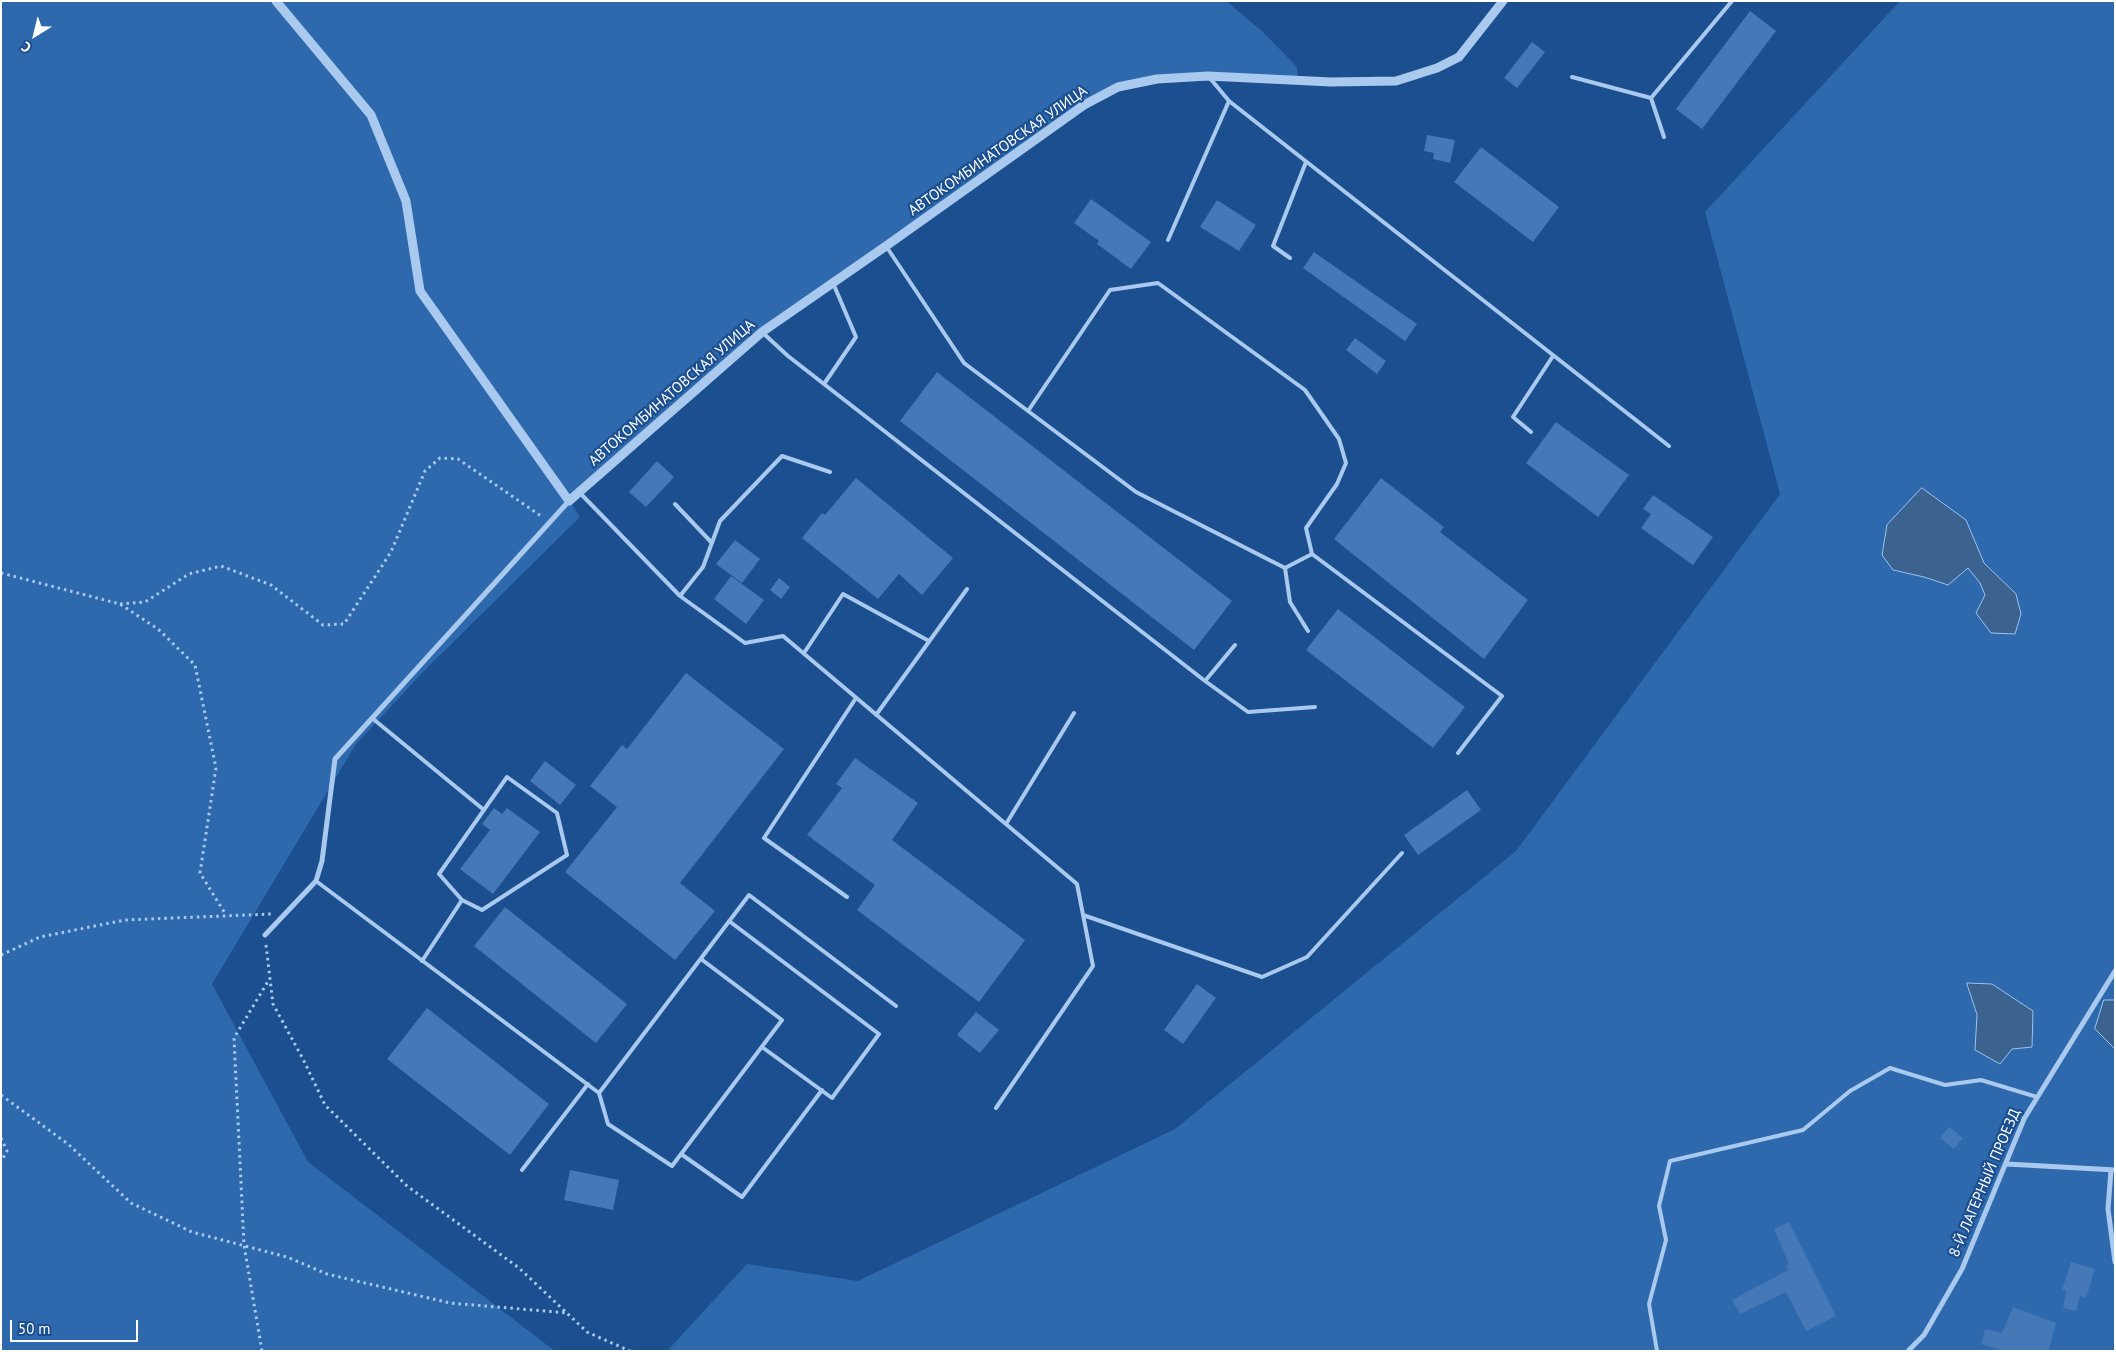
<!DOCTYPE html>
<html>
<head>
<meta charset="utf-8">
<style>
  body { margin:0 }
  #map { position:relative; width:2116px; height:1352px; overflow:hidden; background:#1b4f8f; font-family:"PT Sans",sans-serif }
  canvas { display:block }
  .frame { position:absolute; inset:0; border:2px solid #fff; pointer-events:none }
  .north { position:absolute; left:10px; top:10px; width:50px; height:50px; -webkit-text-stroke:4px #1b4f8f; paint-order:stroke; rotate:216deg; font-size:14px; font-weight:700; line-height:20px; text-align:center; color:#fff }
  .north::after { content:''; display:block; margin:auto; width:18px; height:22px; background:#fff; clip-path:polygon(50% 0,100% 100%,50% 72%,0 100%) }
  .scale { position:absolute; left:10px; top:1320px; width:128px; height:22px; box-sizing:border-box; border:2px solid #fff; border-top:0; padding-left:6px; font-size:15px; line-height:18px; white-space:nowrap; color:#fff; -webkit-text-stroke:4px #1b4f8f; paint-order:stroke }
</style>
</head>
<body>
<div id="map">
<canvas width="2116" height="1352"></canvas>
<div class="frame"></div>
<div class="north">С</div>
<div class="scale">50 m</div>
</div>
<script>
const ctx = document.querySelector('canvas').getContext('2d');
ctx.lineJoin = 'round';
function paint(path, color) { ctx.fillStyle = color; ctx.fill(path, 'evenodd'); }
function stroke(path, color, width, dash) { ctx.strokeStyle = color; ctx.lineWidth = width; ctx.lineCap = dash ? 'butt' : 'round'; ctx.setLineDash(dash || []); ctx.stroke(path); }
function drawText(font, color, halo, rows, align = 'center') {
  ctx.font = font + ' "PT Sans",sans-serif'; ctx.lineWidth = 4.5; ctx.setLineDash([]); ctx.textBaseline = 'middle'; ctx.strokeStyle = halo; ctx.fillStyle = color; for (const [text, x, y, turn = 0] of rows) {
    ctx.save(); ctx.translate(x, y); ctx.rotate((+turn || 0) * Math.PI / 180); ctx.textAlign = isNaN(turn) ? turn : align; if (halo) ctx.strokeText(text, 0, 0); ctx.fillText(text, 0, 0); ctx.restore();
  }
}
paint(new Path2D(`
  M1 1H1226L1263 32 1297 67 1298 80 1208 76 1118 87 762 332 570 501 580 517 424 671 356 744 212 984 308 1162 555 1351H1Z
  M1900 1H2115V1351H667L747 1264 858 1281 1175 1129 1516 851 1780 494 1705 212Z`), '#2e69ad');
const water = new Path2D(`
  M1922 488 1966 520 1984 563 2016 594 2021 614 2015 634 1991 633 1976 613 1985 595 1980 583 1968 568 1948 585 1924 577 1893 570 1882 555 1887 525Z
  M1967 983 1992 984 2033 1011 2032 1047 2012 1049 2000 1064 1975 1050 1977 1015Z
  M2104 1000H2115V1049L2095 1029Z`);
paint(water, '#3c6290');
stroke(water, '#9cc4f0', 1);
paint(new Path2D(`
  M1750 11 1776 31 1702 129 1676 109Z
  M1532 42 1545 52 1517 88 1504 78Z
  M1427 135 1455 140 1450 163 1433 159 1434 153 1424 151Z
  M1481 147 1559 207 1533 242 1454 182Z
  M1091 199 1151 242 1131 269 1097 244 1099 241 1074 223Z
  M1217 200 1256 225 1239 251 1200 227Z
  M1314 252 1417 324 1405 341 1303 268Z
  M1355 338 1386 361 1377 374 1346 350Z
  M937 372 1232 601 1194 650 900 421Z
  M1556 422 1629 475 1598 517 1526 463Z
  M657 461 674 477 646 507 629 492Z
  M856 478 953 558 922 595 899 574 878 599 802 538 822 513 825 515Z
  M1381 478 1444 527 1440 532 1528 600 1484 659 1334 539Z
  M1653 495 1713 537 1693 565 1641 528 1651 514 1643 509Z
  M735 540 760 559 742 583 716 564Z
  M731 576 764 600 746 624 714 599Z
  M779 578 790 587 781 599 770 590Z
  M1338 609 1465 707 1433 748 1306 650Z
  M686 673 784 749 680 883 715 911 675 960 565 872 617 807 590 786 622 745 627 749Z
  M855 758 918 803 892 840 1025 940 979 1002 857 910 875 885 807 835 842 788 836 784Z
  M545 761 576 785 560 805 530 781Z
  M1467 790 1481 810 1418 855 1404 835Z
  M494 808 502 814 507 808 540 832 493 894 460 869 490 830 482 824Z
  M505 907 627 1004 596 1043 474 946Z
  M1197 984 1216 998 1183 1044 1164 1030Z
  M427 1008 549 1104 510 1155 387 1059Z
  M976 1012 999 1030 980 1053 957 1035Z
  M1949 1127 1963 1138 1954 1149 1940 1138Z
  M570 1170 619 1180 613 1210 564 1200Z
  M1789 1222 1836 1316 1806 1331 1786 1292 1740 1314 1732 1300 1788 1270 1786 1266 1789 1264 1774 1229Z
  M2071 1262 2095 1269 2086 1298 2080 1296 2076 1311 2063 1308 2066 1291 2062 1290Z
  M2013 1307 2056 1323 2049 1351H2004L1981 1344 1985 1329 2002 1333Z`), '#4478b7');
stroke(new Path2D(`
  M1 573 120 604 158 629 195 665 216 768 200 873 226 915
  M120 604 145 602 189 574 221 566 271 585 323 625 344 624 391 552 425 471 440 458 458 459 541 516
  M266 945 273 1004 303 1059 325 1105 407 1186 519 1268 587 1332 630 1351
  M1 955 40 937 125 920 271 914
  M1 1095 68 1144 131 1203 192 1232 287 1257 327 1274 450 1303 568 1313
  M1 1138 7 1151 1 1162
  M262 1351 244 1245 234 1038 270 978`), '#a9c9ee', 3, [2.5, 4]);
stroke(new Path2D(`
  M1209 77 1229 101 1669 446
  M1572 77 1651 98 1732 1
  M1651 98 1664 137
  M1168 240 1229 101
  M886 246 964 363 1136 492 1285 568 1312 554 1502 696 1458 753
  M1290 258 1273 246 1306 162
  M763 333 788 356 1205 681
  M824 384 856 337 833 283
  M1028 411 1110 290 1158 283 1305 390 1339 439 1346 463 1337 484 1306 528 1312 554
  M1531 432 1513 417 1553 356
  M580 493 680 596 745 643 783 636 1077 884 1093 966 996 1108
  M675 504 712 543
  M1285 568 1290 602 1308 631
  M680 596 703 567 720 521 782 456 830 472
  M1235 645 1205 681 1248 712 1315 707
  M804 653 843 594 929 641
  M876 715 967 589
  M372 718 484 810
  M507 777 557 813 567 855 482 910 462 900 439 874Z
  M1006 824 1074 713
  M316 881 599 1093 749 895 896 1006
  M847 897 764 838 856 698
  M1083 915 1262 977 1307 957 1402 853
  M729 921 879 1034 832 1098 762 1047
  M422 961 462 900
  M599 1093 608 1124 672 1166 782 1020 701 959
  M681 1154 742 1197 822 1090
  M522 1170 588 1084
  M1657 1351 1649 1304 1666 1240 1659 1206 1670 1161 1803 1130 1850 1091 1890 1068 1945 1085 1981 1080 2037 1097`), '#a9c9ee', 4);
stroke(new Path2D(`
  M265 935 316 881 322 861 335 759 569 501
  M2007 1164 2115 1170
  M2111 1170 2108 1209 2115 1262
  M1908 1351 1924 1335 1962 1269 2024 1119 2115 971`), '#a9c9ee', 5);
stroke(new Path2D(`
  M276 1 371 115 406 201 420 291 569 501 762 332 886 246 1084 105 1118 87 1157 79 1208 76 1331 82 1396 81 1437 68 1459 57 1503 1`), '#a9c9ee', 9);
drawText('15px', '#fff', '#1b4f8f', [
  ["АВТОКОМБИНАТОВСКАЯ УЛИЦА",998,151,-35],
  ["АВТОКОМБИНАТОВСКАЯ УЛИЦА",672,393,-41],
  ["8-Й ЛАГЕРНЫЙ ПРОЕЗД",1985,1183,-67]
]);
</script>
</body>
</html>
